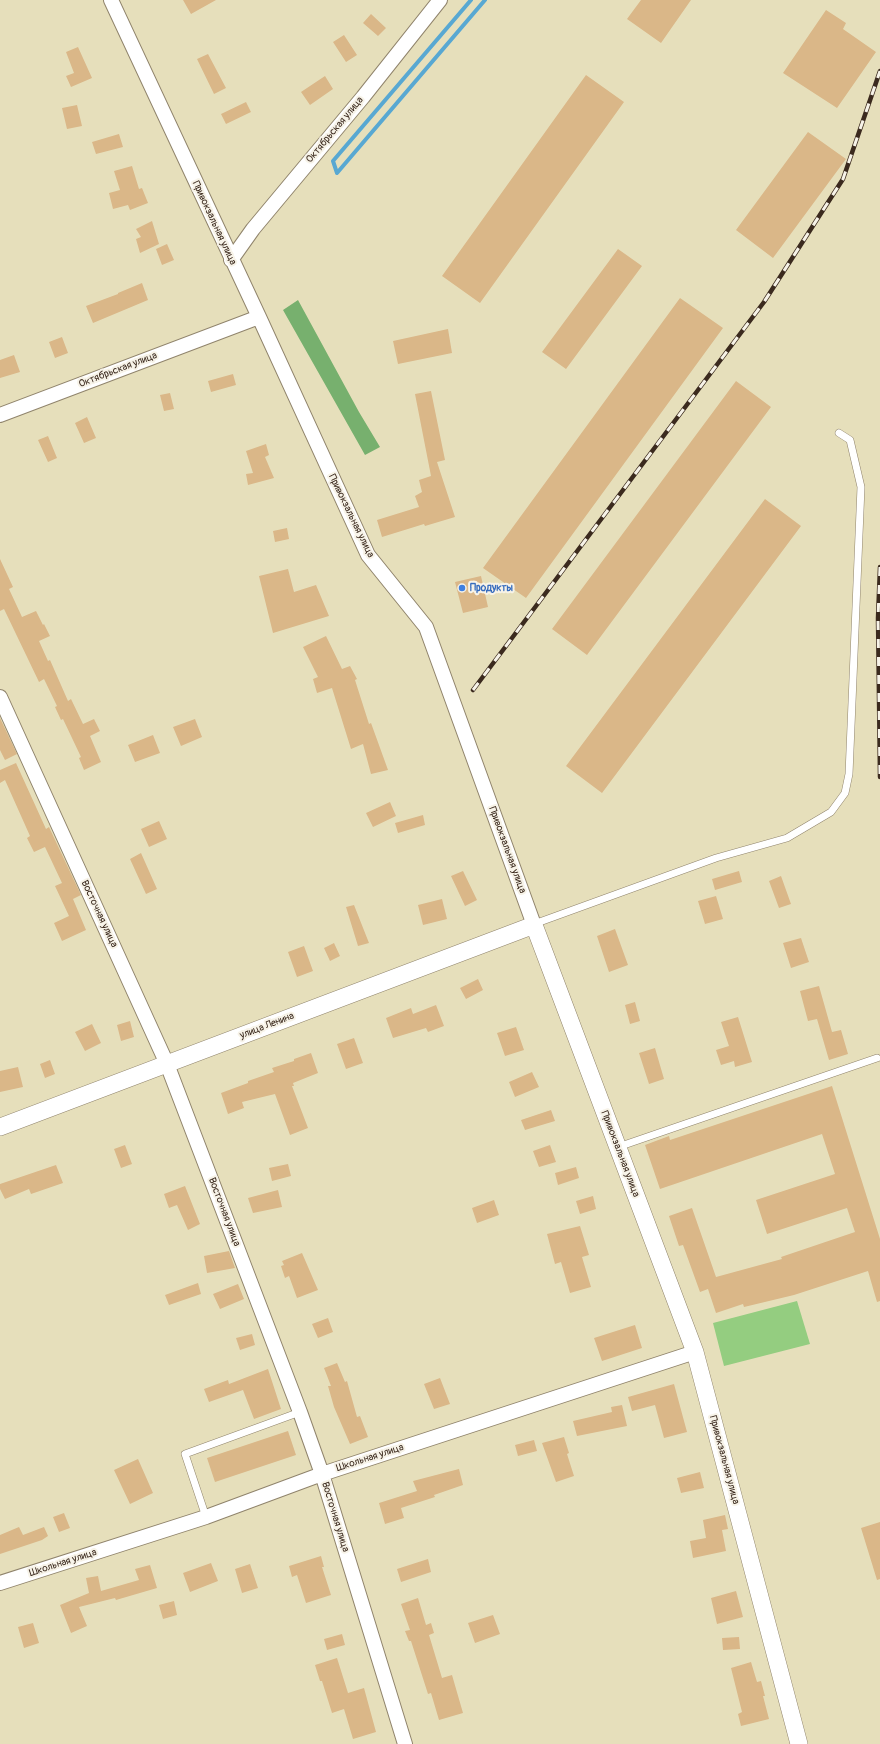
<!DOCTYPE html>
<html>
<head>
<meta charset="utf-8">
<style>
  body { margin:0 }
  canvas { display:block; background:#e6dfbb }
</style>
</head>
<body>
<canvas width="880" height="1744"></canvas>
<script>
const ctx = document.querySelector('canvas').getContext('2d');
ctx.lineJoin = 'round';
function paint(path, color) { ctx.fillStyle = color; ctx.fill(path, 'evenodd'); }
function stroke(path, color, width, dash) { ctx.strokeStyle = color; ctx.lineWidth = width; ctx.lineCap = dash ? 'butt' : 'round'; ctx.setLineDash(dash || []); ctx.stroke(path); }
function drawText(font, color, halo, rows, align = 'center') {
  ctx.font = font + ' Pangolin,sans-serif'; ctx.lineWidth = 4; ctx.setLineDash([]); ctx.textBaseline = 'middle'; ctx.strokeStyle = halo; ctx.fillStyle = color; for (const [text, x, y, turn = 0] of rows) {
    ctx.save(); ctx.translate(x, y); ctx.rotate((+turn || 0) * Math.PI / 180); ctx.textAlign = isNaN(turn) ? turn : align; if (halo) ctx.strokeText(text, 0, 0); ctx.fillText(text, 0, 0); ctx.restore();
  }
}
paint(new Path2D(`
  M797 1301 810 1344 724 1366 713 1323Z`), '#94cd80');
paint(new Path2D(`
  M298 300 359 412 380 447 365 455 283 310Z`), '#77b06e');
stroke(new Path2D(`
  M471 0 333 161 337 173 485 0`), '#58a8d2', 4);
paint(new Path2D(`
  M183 0H216L191 14Z
  M641 0H691L661 43 627 19Z
  M826 10 846 23 843 29 876 52 837 108 783 73Z
  M371 14 386 28 378 36 363 23Z
  M344 35 357 55 346 62 333 42Z
  M78 47 92 78 71 87 66 76 74 73 66 52Z
  M208 54 226 88 214 94 197 59Z
  M586 75 624 102 480 303 442 276Z
  M325 76 333 89 310 105 301 92Z
  M246 102 251 112 226 124 221 114Z
  M77 105 82 126 67 129 62 108Z
  M808 132 846 159 773 258 736 230Z
  M119 134 123 147 96 154 92 142Z
  M132 166 139 189 142 188 148 203 130 210 128 205 113 209 109 193 120 190 114 171Z
  M152 221 159 244 140 253 136 239 141 237 136 229Z
  M167 244 174 260 162 265 156 249Z
  M618 249 642 266 566 369 542 352Z
  M142 283 148 300 93 323 86 306 118 294V293Z
  M680 298 723 328 526 598 483 568Z
  M448 329 452 353 398 364 393 341Z
  M62 337 68 353 55 358 49 342Z
  M14 355 20 372 0 378V360Z
  M233 374 236 385 211 392 208 381Z
  M736 381 771 407 587 655 552 629Z
  M431 391 445 460 437 462 455 517 425 526 424 524 382 537 377 520 419 507 415 496 422 492 419 480 431 476 415 394Z
  M170 393 174 409 164 411 160 395Z
  M87 417 96 438 84 443 75 423Z
  M48 436 57 458 48 462 38 440Z
  M266 444 269 455 265 457 274 478 248 485 246 474 253 473 246 451Z
  M765 499 801 526 602 793 566 766Z
  M287 528 289 539 275 542 273 531Z
  M0 559 13 587 9 589 22 617 36 611 43 625 44 624 50 636 39 641 48 661 50 660 68 701 71 699 83 724 94 719 100 731 90 736 101 762 84 770 79 758 81 757 63 719 61 720 55 707 57 706 44 679 39 682 4 609 0 611Z
  M288 569 294 592 316 585 329 616 273 633 259 576Z
  M481 576 488 607 463 613 455 582Z
  M326 636 342 669 350 666 357 679 355 680 369 724 371 723 388 770 371 774 363 744 351 749 332 688 317 693 313 679 318 677 303 647Z
  M0 718 17 754 5 760 0 750Z
  M195 719 202 737 181 746 173 727Z
  M153 735 160 753 135 762 128 745Z
  M16 763 46 829 49 827 81 895 73 899 86 930 62 941 54 923 69 916 55 886 62 883 45 847 34 852 27 838 30 836 5 780 0 783V770Z
  M390 802 396 816 373 827 366 813Z
  M423 815 425 825 398 833 395 823Z
  M159 821 167 839 149 847 141 829Z
  M141 853 157 889 146 894 130 859Z
  M463 871 477 900 465 906 451 876Z
  M739 871 742 882 715 890 712 879Z
  M781 876 791 904 779 908 769 881Z
  M716 896 723 919 705 924 698 901Z
  M442 899 447 919 423 925 418 905Z
  M354 905 369 943 358 946 346 907Z
  M615 929 628 965 609 972 597 936Z
  M801 938 809 962 791 968 783 943Z
  M334 943 340 956 330 961 324 948Z
  M304 946 313 971 297 977 288 952Z
  M478 979 483 990 466 999 460 988Z
  M819 986 832 1032 841 1030 848 1054 829 1060 817 1019 808 1021 800 991Z
  M635 1002 640 1021 630 1024 625 1005Z
  M436 1005 444 1026 428 1032 426 1028 393 1038 386 1018 411 1008 413 1014Z
  M738 1017 752 1062 735 1067 734 1061 721 1065 716 1050 729 1046 721 1022Z
  M130 1021 134 1037 121 1041 117 1025Z
  M92 1024 101 1043 85 1051 75 1032Z
  M516 1027 524 1050 505 1056 497 1033Z
  M354 1038 363 1063 346 1069 337 1044Z
  M655 1048 664 1079 649 1084 639 1053Z
  M311 1053 318 1073 293 1083 294 1086H292L308 1128 290 1135 275 1094 242 1102 244 1108 228 1114 221 1093 248 1083V1081L274 1072 272 1068 294 1061V1059Z
  M50 1060 55 1074 45 1078 40 1064Z
  M18 1067 23 1087 0 1092V1071Z
  M532 1072 539 1087 515 1097 509 1082Z
  M832 1086 880 1239V1301L877 1302 868 1271 794 1295 744 1307 743 1304 716 1313 708 1289 700 1292 683 1245 679 1246 669 1216 692 1208 716 1277 782 1259 781 1257 855 1232 847 1208 767 1234 756 1200 835 1174 822 1134 660 1189 645 1145 669 1136 670 1140Z
  M551 1110 555 1121 525 1130 521 1120Z
  M125 1145 132 1164 121 1168 114 1149Z
  M550 1145 556 1162 539 1167 533 1151Z
  M288 1164 291 1176 272 1181 269 1168Z
  M56 1165 63 1183 31 1194 29 1189 5 1199 0 1189V1184Z
  M576 1167 579 1178 558 1185 555 1173Z
  M185 1186 200 1224 188 1230 177 1205 169 1208 164 1194Z
  M278 1190 282 1207 253 1213 248 1198Z
  M593 1196 596 1209 580 1214 576 1201Z
  M494 1200 499 1215 477 1223 472 1208Z
  M580 1226 589 1255 582 1257 591 1287 570 1293 561 1262 555 1264 547 1234Z
  M229 1251 235 1268 207 1273 204 1256Z
  M302 1253 318 1290 297 1298 289 1276 285 1278 281 1266 284 1265 282 1261Z
  M198 1283 201 1294 169 1305 165 1295Z
  M238 1284 244 1299 220 1309 213 1294Z
  M328 1318 333 1332 318 1338 312 1324Z
  M635 1325 642 1348 602 1361 594 1338Z
  M252 1334 255 1345 240 1350 236 1338Z
  M337 1363 345 1382 347 1381 357 1417 360 1416 368 1437 350 1444 334 1407 328 1386H331L324 1368Z
  M268 1369 281 1409 254 1419 243 1390 209 1402 204 1389 228 1380 229 1384Z
  M440 1378 450 1404 434 1409 424 1384Z
  M674 1384 687 1432 664 1438 655 1405 632 1411 628 1397Z
  M622 1405 627 1426 577 1436 573 1421 612 1412 611 1407Z
  M288 1431 296 1455 215 1482 207 1458Z
  M564 1437 569 1453 567 1454 574 1476 556 1482 542 1443Z
  M534 1440 537 1451 518 1456 515 1445Z
  M138 1459 153 1493 130 1504 114 1470Z
  M459 1469 463 1485 434 1495 435 1497 401 1508 404 1518 385 1524 379 1503 417 1491 413 1481Z
  M700 1472 704 1488 681 1493 677 1478Z
  M64 1513 70 1528 59 1532 53 1517Z
  M725 1515 728 1529 722 1530 726 1551 693 1558 690 1541 706 1538 703 1520Z
  M880 1522V1579L877 1580 861 1528Z
  M19 1527 23 1535 44 1527 48 1536 42 1540 0 1554V1535Z
  M321 1556 324 1567H322L331 1595 306 1603 297 1575 292 1577 289 1566Z
  M428 1559 431 1572 401 1582 397 1569Z
  M211 1563 218 1581 190 1592 183 1573Z
  M250 1564 258 1588 242 1593 235 1569Z
  M150 1565 157 1588 116 1600 115 1598 79 1607 87 1626 71 1633 60 1605 89 1593 86 1578 98 1576 101 1591 139 1580 135 1569Z
  M736 1591 743 1617 717 1624 711 1598Z
  M418 1598 426 1625 431 1623 434 1633 429 1635 442 1678 452 1675 463 1713 439 1720 431 1693 428 1694 411 1641H409L405 1631 410 1630 401 1604Z
  M174 1601 177 1615 163 1619 159 1605Z
  M493 1615 500 1634 475 1643 468 1623Z
  M33 1623 39 1643 24 1648 18 1627Z
  M342 1634 345 1645 327 1650 324 1639Z
  M739 1637 740 1649 723 1650 722 1638Z
  M337 1658 348 1693 364 1688 376 1732 353 1739 344 1709 332 1713 322 1681H320L315 1665Z
  M751 1662 757 1682 761 1681 765 1696H763L769 1719 741 1726 738 1714 742 1712 731 1668Z`), '#dab788');
const service = new Path2D(`
  M534 924 716 858 787 838 831 812 845 793 849 774 861 487 850 440 839 433
  M618 1147 877 1058
  M206 1517 185 1454 300 1412`);
const minor = new Path2D(`
  M111 0 259 317 368 555 426 627 534 925
  M231 260 253 229 363 97 440 0
  M0 415 259 317
  M0 697 167 1064 300 1412 322 1474 405 1744
  M0 1583 206 1517 322 1474 695 1352`);
const tertiary = new Path2D(`
  M0 1127 534 925 695 1352 799 1744`);
stroke(service, '#90846c', 8);
stroke(minor, '#90846c', 16);
stroke(tertiary, '#90846c', 18);
stroke(service, '#fff', 7);
stroke(minor, '#fff', 14);
stroke(tertiary, '#fff', 17);
const rail = new Path2D(`
  M880 567 878 618 880 777
  M473 690 764 302 843 179 880 71`);
stroke(rail, '#3b2a1e', 4.5);
stroke(rail, '#f7f3e8', 3, [9]);
for (const [x, y, r, color] of [
  [462,588,4,"#3f7fe0"]
]) { const dot = new Path2D(); dot.arc(x, y, r, 0, 2 * Math.PI); ctx.fillStyle = color; ctx.fill(dot); stroke(dot, '#f7f3e8', 1.5); }
drawText('10px', '#3b2a1e', '#f7f3e8', [
  ["Октябрьская улица",335,130,-50],
  ["Привокзальная улица",214,223,65],
  ["Октябрьская улица",118,370,-21],
  ["Привокзальная улица",351,516,64],
  ["Привокзальная улица",507,850,70],
  ["Восточная улица",99,914,65],
  ["улица Ленина",267,1026,-21],
  ["Привокзальная улица",620,1154,69],
  ["Восточная улица",224,1212,69],
  ["Школьная улица",370,1458,-18],
  ["Привокзальная улица",724,1460,75],
  ["Восточная улица",335,1517,73],
  ["Школьная улица",63,1563,-18]
]);
drawText('bold 10px', '#366cbe', '#f7f3e8', [
  ["Продукты",470,588]
], 'left');
</script>
</body>
</html>
